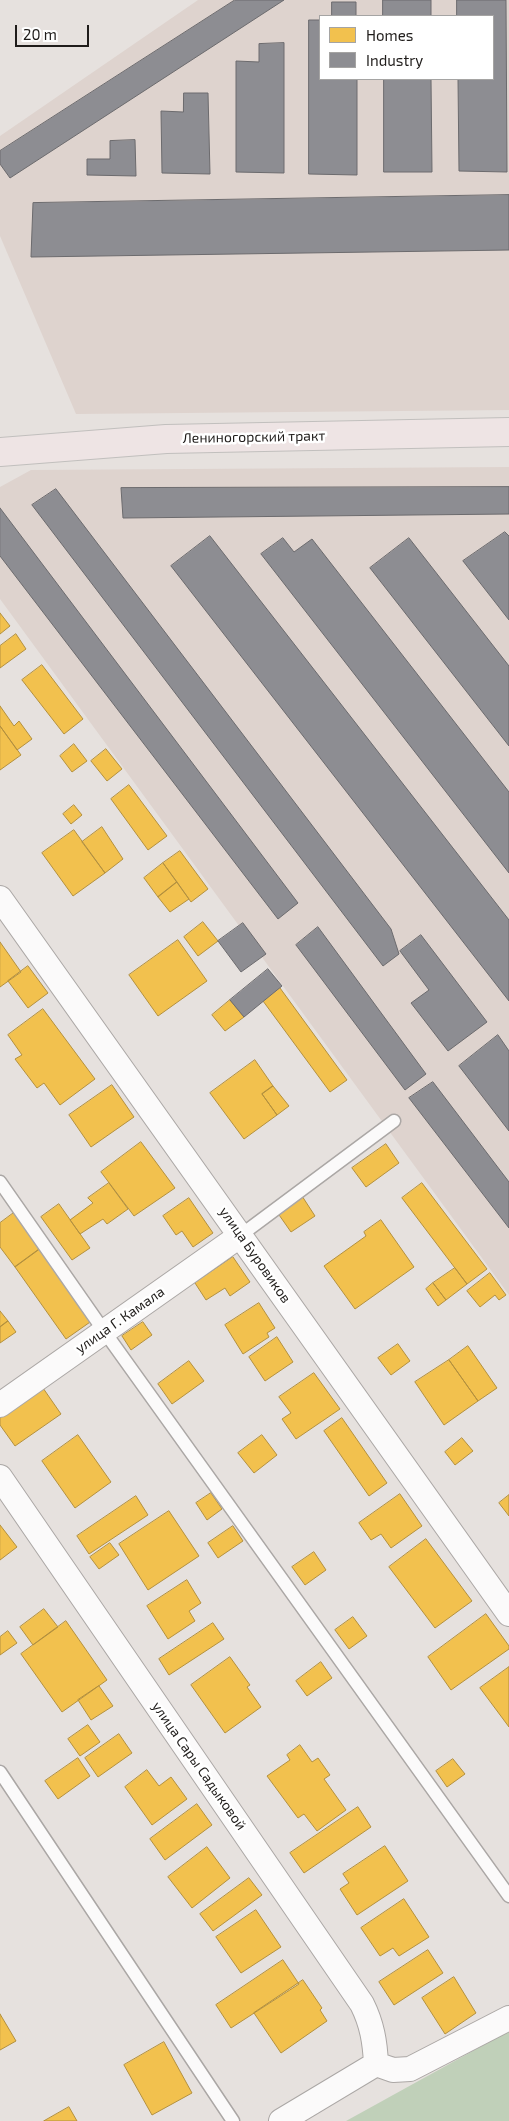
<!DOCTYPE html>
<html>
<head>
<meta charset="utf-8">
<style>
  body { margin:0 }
  #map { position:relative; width:509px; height:2121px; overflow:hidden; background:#e6e1de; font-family:"Exo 2",sans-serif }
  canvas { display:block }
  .legend { position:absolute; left:319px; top:15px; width:175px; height:65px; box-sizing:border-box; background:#fff; border:1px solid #a5a4a3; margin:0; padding:6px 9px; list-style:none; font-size:15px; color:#1f1c1a }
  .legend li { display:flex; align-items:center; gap:10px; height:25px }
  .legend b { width:25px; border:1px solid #a5a4a3 }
  .scale { position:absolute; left:15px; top:25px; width:74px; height:22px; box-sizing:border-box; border:2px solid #1f1c1a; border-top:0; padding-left:6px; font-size:15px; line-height:18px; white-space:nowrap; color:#1f1c1a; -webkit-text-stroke:4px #fff; paint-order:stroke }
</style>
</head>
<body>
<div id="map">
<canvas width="509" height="2121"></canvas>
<ul class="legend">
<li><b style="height:14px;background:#f2c14e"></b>Homes</li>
<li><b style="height:14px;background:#8d8d92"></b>Industry</li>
</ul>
<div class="scale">20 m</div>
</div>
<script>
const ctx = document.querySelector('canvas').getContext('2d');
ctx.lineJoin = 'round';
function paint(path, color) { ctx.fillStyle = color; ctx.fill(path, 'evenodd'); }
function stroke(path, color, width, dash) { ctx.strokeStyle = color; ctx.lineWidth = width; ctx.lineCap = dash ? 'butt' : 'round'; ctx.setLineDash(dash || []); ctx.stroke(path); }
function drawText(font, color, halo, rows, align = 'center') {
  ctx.font = font + ' "Exo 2",sans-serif'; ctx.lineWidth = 5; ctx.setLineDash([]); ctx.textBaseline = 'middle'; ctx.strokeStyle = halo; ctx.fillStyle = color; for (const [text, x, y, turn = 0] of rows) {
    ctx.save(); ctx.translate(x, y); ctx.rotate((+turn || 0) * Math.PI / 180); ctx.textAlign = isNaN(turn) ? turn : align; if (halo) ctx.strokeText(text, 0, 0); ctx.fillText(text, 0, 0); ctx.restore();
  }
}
paint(new Path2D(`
  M198 0H509V410L76 414 0 236V136ZM320 16H493V79H320Z
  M509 467V1295L0 599V487L31 470Z`), '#ded3ce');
paint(new Path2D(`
  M509 2031V2121H346Z`), '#c0d0b9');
const homes = new Path2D(`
  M0 613 10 626 0 634Z
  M16 634 26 649 0 668V646Z
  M42 665 83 719 64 734 22 680Z
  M0 706 14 726 19 721 32 739 17 750 0 726Z
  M0 726 21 755 0 770Z
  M74 744 87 761 72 772 60 756Z
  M106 749 122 769 107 781 91 761Z
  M129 785 167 836 148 850 111 799Z
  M74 805 82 815 71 824 63 814Z
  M102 827 123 859 105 873 82 842Z
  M74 830 105 873 73 896 42 853Z
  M180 851 208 889 191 902 163 863Z
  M163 863 177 882 158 897 144 878Z
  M177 882 189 899 170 912 158 897Z
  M203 922 218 941 198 956 184 937Z
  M178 940 207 981 158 1016 129 975Z
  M0 942 21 972 0 987Z
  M28 966 48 993 28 1008 8 981Z
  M280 988 347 1080 330 1092 263 1001Z
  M230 1000 244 1017 225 1031 212 1015Z
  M43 1009 95 1079 60 1105 44 1083 37 1088 15 1059 22 1055 8 1035Z
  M255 1060 273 1086 262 1094 277 1115 244 1139 210 1093Z
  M112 1085 134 1117 91 1147 69 1115Z
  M273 1086 289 1106 277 1115 262 1094Z
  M141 1142 175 1188 134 1216 101 1172Z
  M386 1144 399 1163 366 1187 352 1168Z
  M109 1183 128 1209 107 1224 103 1219 80 1234 70 1220 93 1203 88 1198Z
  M422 1183 487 1269 467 1284 402 1198Z
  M302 1196 315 1216 291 1232 277 1212Z
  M189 1198 213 1233 193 1247 182 1231 176 1235 163 1216Z
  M59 1204 90 1248 72 1260 41 1217Z
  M15 1212 41 1248 15 1267 0 1247V1223Z
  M381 1220 414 1267 355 1309 324 1266 366 1236 364 1232Z
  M41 1248 93 1320 66 1339 15 1267Z
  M233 1257 250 1282 230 1296 225 1288 206 1300 195 1283Z
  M455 1268 467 1284 446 1300 433 1283Z
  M490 1273 506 1295 499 1300 495 1295 480 1307 467 1291Z
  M433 1283 446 1300 438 1306 426 1289Z
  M259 1303 275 1328 267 1333 269 1337 243 1354 225 1325Z
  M0 1311 8 1321 0 1327Z
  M8 1321 16 1332 0 1343V1327Z
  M143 1322 152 1335 131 1350 122 1336Z
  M277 1337 293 1362 265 1381 249 1357Z
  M398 1344 410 1361 391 1375 378 1358Z
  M468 1346 497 1388 478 1401 449 1360Z
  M449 1360 478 1401 444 1425 415 1382Z
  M189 1361 204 1381 172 1404 158 1384Z
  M314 1373 340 1409 296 1439 282 1419 291 1413 279 1397Z
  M43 1388 61 1414 15 1446 0 1425V1418Z
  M342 1418 387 1483 369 1496 324 1431Z
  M78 1435 111 1482 75 1508 42 1461Z
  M262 1435 277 1455 254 1473 238 1453Z
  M462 1438 473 1451 455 1465 445 1452Z
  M211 1493 222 1509 207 1520 196 1503Z
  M400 1494 422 1526 391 1548 381 1534 371 1540 359 1523Z
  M509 1495V1516L499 1503Z
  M136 1496 148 1515 89 1554 77 1536Z
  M169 1511 199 1556 148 1590 119 1544Z
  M0 1525 17 1547 0 1560Z
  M233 1526 243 1541 218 1558 208 1543Z
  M426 1539 472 1601 435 1628 389 1567Z
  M110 1543 119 1555 99 1569 90 1557Z
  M314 1552 326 1570 305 1585 292 1567Z
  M187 1580 201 1603 189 1611 195 1621 168 1639 147 1606Z
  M44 1609 58 1627 33 1645 20 1627Z
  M486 1614 509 1646V1649L451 1690 428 1657Z
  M353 1617 367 1636 349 1649 335 1630Z
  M66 1621 107 1680 62 1712 21 1654Z
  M213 1623 224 1639 169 1675 159 1659Z
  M8 1631 17 1643 0 1655V1637Z
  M230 1657 250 1685 247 1687 261 1707 225 1733 191 1685Z
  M321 1662 332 1678 307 1696 296 1681Z
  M509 1667V1727L480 1688Z
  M99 1686 113 1706 91 1720 78 1700Z
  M88 1725 100 1742 80 1756 68 1739Z
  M119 1734 132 1753 98 1777 85 1758Z
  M300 1745 312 1762 318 1758 330 1775 324 1779 346 1810 317 1831 304 1814 298 1818 267 1776 290 1760 287 1755Z
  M78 1758 90 1776 58 1799 45 1781Z
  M453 1759 465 1774 447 1787 436 1771Z
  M147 1770 159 1786 171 1777 187 1799 152 1825 125 1787Z
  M197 1804 212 1825 165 1860 150 1839Z
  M358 1807 371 1827 304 1873 290 1853Z
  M385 1846 408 1881 357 1915 340 1889 349 1883 343 1874Z
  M207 1847 230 1878 192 1908 168 1877Z
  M249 1878 262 1895 213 1931 200 1914Z
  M404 1899 429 1937 399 1956 393 1948 380 1956 361 1928Z
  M256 1910 281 1947 241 1973 216 1937Z
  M428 1950 443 1973 394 2005 379 1982Z
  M283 1960 299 1984 231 2028 216 2005Z
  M454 1977 476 2013 445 2034 422 1998Z
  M303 1980 322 2008 320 2010 327 2021 281 2053 254 2013Z
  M0 2014 16 2041 0 2050Z
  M164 2042 192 2093 152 2115 124 2065Z
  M69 2107 77 2121H44Z`);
paint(homes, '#f2c14e');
stroke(homes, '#b3903e', 1);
const industry = new Path2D(`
  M235 0H284L10 178 0 164V151Z
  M383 0H431V16H383Z
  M457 0H506L507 172 459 171 458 79H493V16H457Z
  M332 2H356V16H332Z
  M309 20H320V79H357V175L309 174Z
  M284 43V173L236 172V61L259 62V44Z
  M384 79H431L432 172H384Z
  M184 93H208L210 174 162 173 161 111 183 112Z
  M135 140 136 176 87 175V159H110V141Z
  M509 195V250L31 257 33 203Z
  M509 487V514L123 518 121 488Z
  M56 489 391 929 399 954 383 966 32 505Z
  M0 508 298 903 278 919 0 556Z
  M505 532 509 536V620L463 561Z
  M210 536 509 920V1001L171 566Z
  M283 538 294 552 312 539 509 792V873L261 554Z
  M409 538 509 666V746L370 568Z
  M243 923 266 954 241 972 218 941Z
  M318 927 426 1074 405 1090 296 945Z
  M421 935 487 1022 448 1051 411 1003 429 990 400 951Z
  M268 969 282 986 244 1017 230 1000Z
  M498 1035 509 1051V1131L459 1066Z
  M433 1082 509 1182V1228L409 1098Z`);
paint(industry, '#8d8d92');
stroke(industry, '#6c6b6e', 1);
const lane = new Path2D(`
  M0 1182 104 1331 509 1896
  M241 1235 394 1121
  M0 1772 233 2121`);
const street = new Path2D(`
  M0 898 509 1614
  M0 1405 241 1235
  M0 1477 362 2004C372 2024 375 2042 376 2064
  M281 2121 376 2064 393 2070 410 2069 509 2018`);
const primary = new Path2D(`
  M0 452 166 439 509 432`);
stroke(lane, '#aba7a5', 15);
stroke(street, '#aba7a5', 26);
stroke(primary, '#c1bfbd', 30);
stroke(lane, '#fbfafa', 12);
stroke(street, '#fbfafa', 24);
stroke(primary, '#eee4e4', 28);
drawText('14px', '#1f1c1a', '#fff', [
  ["Лениногорский тракт",254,437,-1],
  ["улица Буровиков",255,1255,55],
  ["улица Г. Камала",120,1320,-35],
  ["улица Сары Садыковой",199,1766,55]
]);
</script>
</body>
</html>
